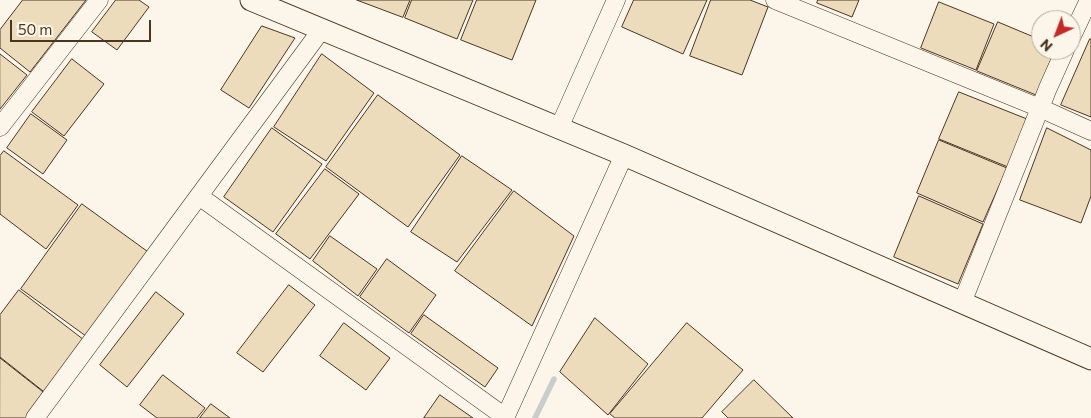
<!DOCTYPE html>
<html>
<head>
<meta charset="utf-8">
<style>
  body { margin:0 }
  #map { position:relative; width:1091px; height:418px; overflow:hidden; background:#fbf6e9; font-family:Commissioner,sans-serif }
  canvas { display:block }
  .north { position:absolute; left:1031px; top:10px; width:50px; height:50px; box-sizing:border-box; background:#fbf6e9; border:1px solid #b4a999; border-radius:50%; rotate:223deg; font-size:14px; font-weight:700; line-height:20px; text-align:center; color:#4a3520 }
  .north::after { content:''; display:block; margin:auto; width:18px; height:22px; background:#c62828; clip-path:polygon(50% 0,100% 100%,50% 72%,0 100%) }
  .scale { position:absolute; left:10px; top:20px; width:141px; height:22px; box-sizing:border-box; border:2px solid #4a3520; border-top:0; padding-left:6px; font-size:15px; line-height:18px; white-space:nowrap; color:#4a3520; -webkit-text-stroke:4px #fbf6e9; paint-order:stroke }
</style>
</head>
<body>
<div id="map">
<canvas width="1091" height="418"></canvas>
<div class="north">N</div>
<div class="scale">50 m</div>
</div>
<script>
const ctx = document.querySelector('canvas').getContext('2d');
ctx.lineJoin = 'round';
function stroke(path, color, width, dash) { ctx.strokeStyle = color; ctx.lineWidth = width; ctx.lineCap = dash ? 'butt' : 'round'; ctx.setLineDash(dash || []); ctx.stroke(path); }
function paint(path, color) { ctx.fillStyle = color; ctx.fill(path, 'evenodd'); }
stroke(new Path2D(`
  M535 418 554 379`), '#c9cecd', 5.5);
const building = new Path2D(`
  M23 0H86L30 72 0 48V30Z
  M116 0H139L149 7 117 50 92 32Z
  M357 0H410L403 17Z
  M412 0H473L457 39 405 18Z
  M477 0H536L512 60 461 40Z
  M634 0H707L683 54 622 27Z
  M711 0H750L768 7 742 75 690 56Z
  M818 0H859L852 17 817 3Z
  M939 2 994 24 976 70 921 48Z
  M998 22 1041 40V50H1055L1036 95 977 71Z
  M262 26 295 38 249 108 221 90Z
  M1090 39H1091V117L1061 105Z
  M0 54 27 75 0 109Z
  M322 54 374 93 326 161 274 127Z
  M72 59 104 84 64 136 32 112Z
  M959 92 1027 119 1008 167 939 139Z
  M378 95 460 155 408 227 326 167Z
  M31 114 67 140 43 174 7 148Z
  M272 128 322 164 273 232 224 197Z
  M1047 128 1091 150V196L1081 223 1020 200Z
  M939 140 1007 168 983 222 917 193Z
  M4 151 78 205 46 249 0 214V156Z
  M462 156 512 190 457 262 411 232Z
  M325 169 359 194 310 259 276 234Z
  M514 191 574 236 532 326 455 271Z
  M919 196 983 224 958 284 894 257Z
  M82 204 151 254 90 339 21 289Z
  M330 236 377 269 358 296 313 261Z
  M387 259 436 295 409 333 360 297Z
  M289 285 315 305 263 372 237 353Z
  M19 290 88 343 48 395 0 357V315Z
  M156 292 184 314 127 387 100 365Z
  M424 315 498 368 485 387 411 334Z
  M595 318 648 364 608 415 560 372Z
  M344 323 390 358 366 390 320 356Z
  M687 323 743 370 702 418H615L610 414Z
  M0 358 47 395 29 418H0Z
  M163 375 205 408 197 418H157L140 405Z
  M754 380 793 418H728L722 412Z
  M440 395 473 418H424Z
  M211 404 230 418H200Z`);
paint(building, '#ecdcbc');
stroke(building, '#4a3520', 1);
const minor = new Path2D(`
  M775 0 1040 108 1091 131
  M1071 38 1089 0
  M0 127 99 0
  M559 128 616 0
  M199 196 505 417
  M962 303 1048 88 1065 50
  M35 418 322 29
  M505 418 624 155`);
const tertiary = new Path2D(`
  M251 0 624 155 1091 359`);
stroke(minor, '#4a3520', 19);
stroke(tertiary, '#4a3520', 23);
stroke(minor, '#fbf6e9', 18);
stroke(tertiary, '#fbf6e9', 21);
</script>
</body>
</html>
